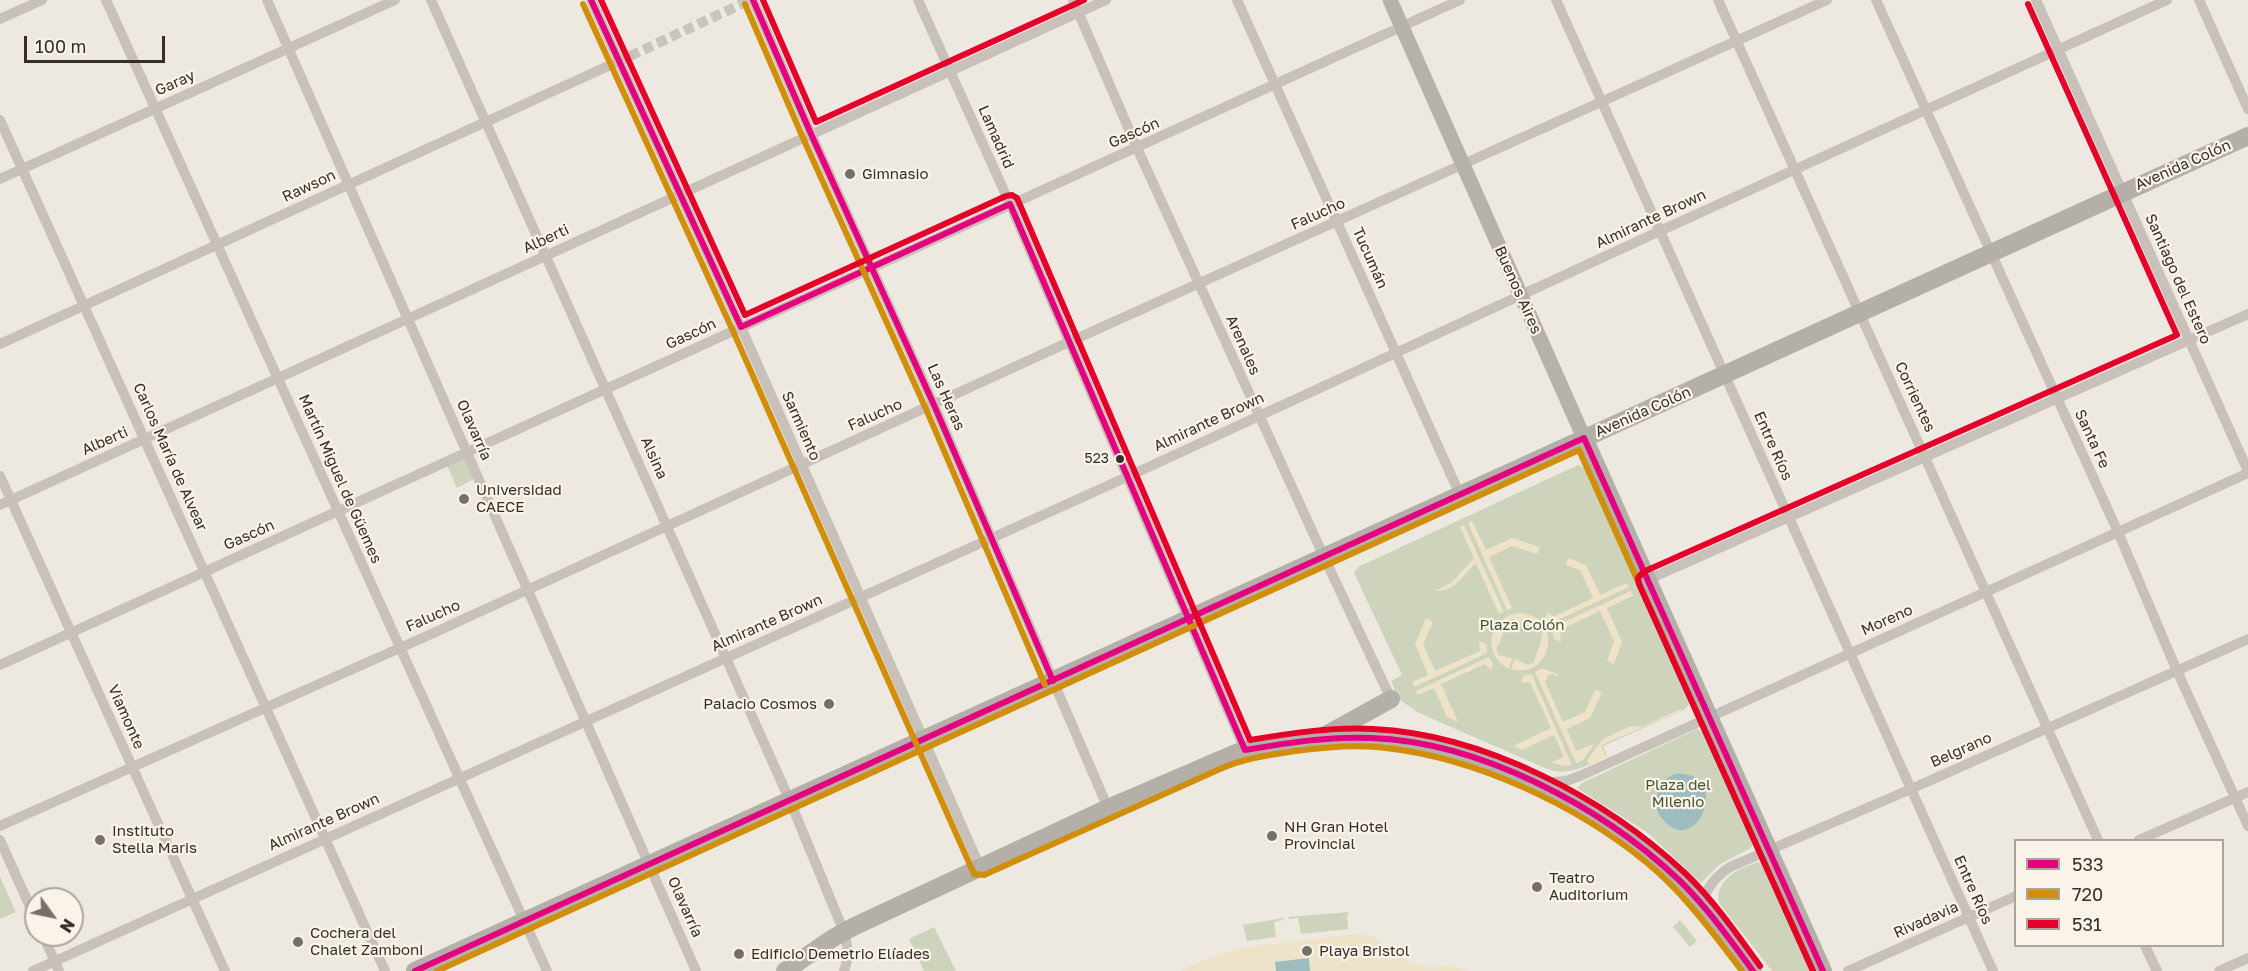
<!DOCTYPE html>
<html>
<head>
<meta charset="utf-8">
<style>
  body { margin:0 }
  #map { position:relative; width:2248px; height:971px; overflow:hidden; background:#ede9e1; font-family:"Golos Text",sans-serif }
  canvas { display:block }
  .legend { position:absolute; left:2014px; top:839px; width:210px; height:108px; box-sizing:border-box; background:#faf3e9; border:2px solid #aca49c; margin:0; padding:8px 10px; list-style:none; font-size:18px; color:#372e28 }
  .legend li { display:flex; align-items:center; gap:12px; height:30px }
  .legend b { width:30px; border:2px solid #aca49c }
  .north { position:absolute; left:24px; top:887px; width:60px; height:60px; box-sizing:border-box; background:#faf3e9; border:2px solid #aca49c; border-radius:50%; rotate:123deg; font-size:16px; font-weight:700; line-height:24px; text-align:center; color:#372e28 }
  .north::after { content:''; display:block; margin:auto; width:21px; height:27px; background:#776f69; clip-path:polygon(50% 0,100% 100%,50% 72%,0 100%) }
  .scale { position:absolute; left:24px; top:36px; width:141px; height:27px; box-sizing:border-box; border:3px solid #372e28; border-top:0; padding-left:8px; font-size:18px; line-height:21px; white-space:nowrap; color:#372e28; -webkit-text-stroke:4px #faf3e9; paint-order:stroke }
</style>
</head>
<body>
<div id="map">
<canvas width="2248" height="971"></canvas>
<ul class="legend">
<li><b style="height:8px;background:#e5007d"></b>533</li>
<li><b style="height:8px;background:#d18e08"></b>720</li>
<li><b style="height:8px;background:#e4002b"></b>531</li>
</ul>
<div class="north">N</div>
<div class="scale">100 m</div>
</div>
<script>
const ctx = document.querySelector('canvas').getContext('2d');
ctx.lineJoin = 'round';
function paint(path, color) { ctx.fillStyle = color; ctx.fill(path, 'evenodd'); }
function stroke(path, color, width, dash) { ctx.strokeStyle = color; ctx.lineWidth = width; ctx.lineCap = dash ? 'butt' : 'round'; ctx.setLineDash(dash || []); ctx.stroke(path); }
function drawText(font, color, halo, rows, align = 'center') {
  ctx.font = font + ' "Golos Text",sans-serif'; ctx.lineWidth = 4.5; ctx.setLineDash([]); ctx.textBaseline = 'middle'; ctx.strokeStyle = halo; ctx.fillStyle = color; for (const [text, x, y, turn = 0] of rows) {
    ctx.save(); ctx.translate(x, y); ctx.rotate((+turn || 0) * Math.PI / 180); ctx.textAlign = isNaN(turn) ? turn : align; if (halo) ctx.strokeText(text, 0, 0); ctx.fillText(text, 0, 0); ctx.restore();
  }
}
paint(new Path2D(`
  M468 455 474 479 457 488 447 465Z
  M1578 465 1584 468 1587 474 1690 702 1688 706 1682 711 1603 746 1607 756C1587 765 1569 777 1547 769L1417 712 1399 699 1391 681 1402 675 1354 573 1358 567Z
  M1697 729 1705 733 1754 840 1751 848 1720 864 1701 883 1648 833 1577 788 1582 783Z
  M1760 862 1767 866 1813 971H1772L1719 903C1714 880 1740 867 1760 862Z
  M0 877 16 912 0 919Z
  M1349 912 1347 916 1348 929 1301 934 1298 918 1289 919V917Z
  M1283 918V920L1274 922 1276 937 1247 941 1243 925Z
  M1680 920 1697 941 1690 947 1673 927Z
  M934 927 956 971H924L909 939Z`), '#cdd4bb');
paint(new Path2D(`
  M1472 521 1486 550 1512 538 1540 547 1537 554 1512 546 1489 557 1512 608 1507 610 1468 523Z
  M1464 525 1504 612 1499 614 1476 563C1462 575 1456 592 1435 591L1452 582 1474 558 1460 527Z
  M1568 558 1586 565 1600 595 1627 583 1629 587 1549 624 1545 619 1548 612 1553 617 1593 598 1580 570 1566 565Z
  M1631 591 1633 596 1607 608 1622 642 1614 664 1607 661 1614 641 1600 611 1560 630 1561 642 1554 639 1551 628Z
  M1519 613C1564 615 1554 680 1511 669L1515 659 1528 665 1534 662C1536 652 1545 638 1541 630L1513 619 1507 621 1500 642 1496 648 1498 655 1512 658 1509 669C1481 654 1488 617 1519 613Z
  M1426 618 1433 622 1423 644 1435 671 1480 651 1479 641 1486 644 1487 653 1414 687 1412 682 1428 675 1415 644Z
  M1489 657 1493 664 1491 670 1485 664 1441 684 1458 722 1447 717 1434 688 1418 695 1416 691Z
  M1542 668 1559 675 1555 676 1554 674H1549L1545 682 1563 722 1585 712 1595 690 1602 692 1590 718 1567 729 1576 751 1594 744 1583 760 1576 763 1535 672Z
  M1532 674 1534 680 1572 765 1563 766 1547 761 1552 762 1564 757 1554 735 1522 750 1513 746 1551 728 1530 682 1521 683 1523 676Z
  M1681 709 1682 711 1601 745 1606 757 1589 764 1587 760 1603 739 1631 726 1641 727Z
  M1362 933 1377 938 1383 945 1379 949 1390 961 1396 955 1419 965 1433 967 1450 965 1470 971H1180L1211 957 1248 947Z`), '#eee3c8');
paint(new Path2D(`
  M1675 774C1732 769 1700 858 1664 821 1649 806 1657 781 1675 774Z
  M1309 958 1310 971H1276L1275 962Z`), '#9dbcbf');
stroke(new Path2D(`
  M630 56 748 1`), '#c9c4bc', 10, [10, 5]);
stroke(new Path2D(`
  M106 0 547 971
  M267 0 696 971
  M431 0 790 801 844 932 849 954 844 971
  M591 0 741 327 980 867
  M753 0 811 134 934 405 1108 808
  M918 0 1010 204 1245 750
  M1073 0 1137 148 1324 557 1391 699
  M1237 0 1460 495
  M1556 0 1993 971
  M1718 0 2098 840
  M1876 0 2118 532 2177 671 2248 826
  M2036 0 2248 471
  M2199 0 2248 109
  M0 19 42 0
  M0 120 385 971
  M0 179 395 0
  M0 344 630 56
  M0 476 225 971
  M0 505 1106 0
  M1647 580 2248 314
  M0 665 1460 0
  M1539 783 1566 781 1580 776 2248 473
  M0 826 429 635 1069 342 1827 0
  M0 840 36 920
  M2139 840 2248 792
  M1702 905C1706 888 1716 876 1730 867L1911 789 2248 639
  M43 935 59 971
  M2145 946 2157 971
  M33 971 1127 477 1660 231 2167 0
  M1848 971 2016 896
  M2219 971 2248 958`), '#c7c1ba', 10);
stroke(new Path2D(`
  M1390 0 1584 438`), '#b7b1ab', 15);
stroke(new Path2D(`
  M1584 438 1823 971
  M1324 736 1391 699
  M415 971 2248 136
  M785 971 833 938 855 926 1108 808 1236 753 1245 750C1293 742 1341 734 1389 739 1489 751 1607 810 1679 880 1707 907 1730 940 1753 971`), '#b5afa9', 18);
stroke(new Path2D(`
  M591 0 741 327 1010 204 1245 750C1287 743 1329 736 1371 738 1480 742 1601 806 1679 880 1707 907 1730 940 1753 971
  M753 0 811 134 934 405 1053 681
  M415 971 1584 438 1823 971`), '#e5007d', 6);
stroke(new Path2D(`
  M583 4 733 331 974 874 984 875 1220 769C1245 758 1269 755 1295 751 1325 747 1356 744 1386 748 1476 758 1576 805 1646 862 1683 892 1713 933 1742 971
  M745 4 803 138 926 409 1045 685
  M437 971 1579 450 1813 971`), '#d18e08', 6);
stroke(new Path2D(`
  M601 0 745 315 1006 196 1012 195 1017 198 1250 740C1291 733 1332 727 1373 729 1483 734 1606 798 1686 874 1714 901 1737 934 1760 966
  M763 0 816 122 1084 0
  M1813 971 1639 584 1638 578 1643 572 2177 335 2028 4`), '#e4002b', 6);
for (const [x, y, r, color] of [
  [850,174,6,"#776f69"],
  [1120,459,5,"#372e28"],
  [464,499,6,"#776f69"],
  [829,704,6,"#776f69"],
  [1272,836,6,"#776f69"],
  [100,840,6,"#776f69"],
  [1537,887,6,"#776f69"],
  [298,942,6,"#776f69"],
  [1307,951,6,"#776f69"],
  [739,954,6,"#776f69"]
]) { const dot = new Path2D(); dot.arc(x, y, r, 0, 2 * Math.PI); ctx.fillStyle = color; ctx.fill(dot); stroke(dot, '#faf3e9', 2); }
drawText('14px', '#372e28', '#faf3e9', [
  ["523",1109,459]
], 'right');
drawText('15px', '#372e28', '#faf3e9', [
  ["Garay",175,83,-24],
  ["Gascón",1134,133,-24],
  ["Lamadrid",996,137,66],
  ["Avenida Colón",2183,165,-24],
  ["Rawson",309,186,-25],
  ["Falucho",1318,214,-24],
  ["Almirante Brown",1651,219,-25],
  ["Alberti",546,239,-25],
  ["Tucumán",1370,258,66],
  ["Santiago del Estero",2178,279,66],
  ["Buenos Aires",1518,290,66],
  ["Gascón",691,334,-25],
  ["Arenales",1243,345,66],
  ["Las Heras",946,397,66],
  ["Corrientes",1915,397,65],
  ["Avenida Colón",1643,412,-24],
  ["Falucho",875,415,-24],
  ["Almirante Brown",1209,422,-25],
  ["Sarmiento",801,426,66],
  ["Olavarría",474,430,66],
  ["Santa Fe",2092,439,65],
  ["Alberti",105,441,-24],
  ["Entre Ríos",1773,446,66],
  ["Carlos María de Alvear",170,457,66],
  ["Alsina",654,458,66],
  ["Martín Miguel de Güemes",340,479,66],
  ["Gascón",249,535,-24],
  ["Falucho",433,616,-24],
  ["Moreno",1887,620,-24],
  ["Almirante Brown",767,623,-24],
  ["Viamonte",126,717,66],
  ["Belgrano",1961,750,-24],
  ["Almirante Brown",324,822,-24],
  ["Entre Ríos",1973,890,66],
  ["Olavarría",685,907,66],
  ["Rivadavia",1926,920,-24]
]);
drawText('15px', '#372e28', '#faf3e9', [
  ["Gimnasio",862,174],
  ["Universidad",476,490],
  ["CAECE",476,507],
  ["Palacio Cosmos",817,704,"right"],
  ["NH Gran Hotel",1284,827],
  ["Provincial",1284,844],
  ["Instituto",112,831],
  ["Stella Maris",112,848],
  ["Teatro",1549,878],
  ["Auditorium",1549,895],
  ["Cochera del",310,933],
  ["Chalet Zamboni",310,950],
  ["Playa Bristol",1319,951],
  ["Edificio Demetrio Elíades",751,954]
], 'left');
drawText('15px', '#43562c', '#faf3e9', [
  ["Plaza Colón",1522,625],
  ["Plaza del",1678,785],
  ["Milenio",1678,802]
]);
</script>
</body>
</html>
